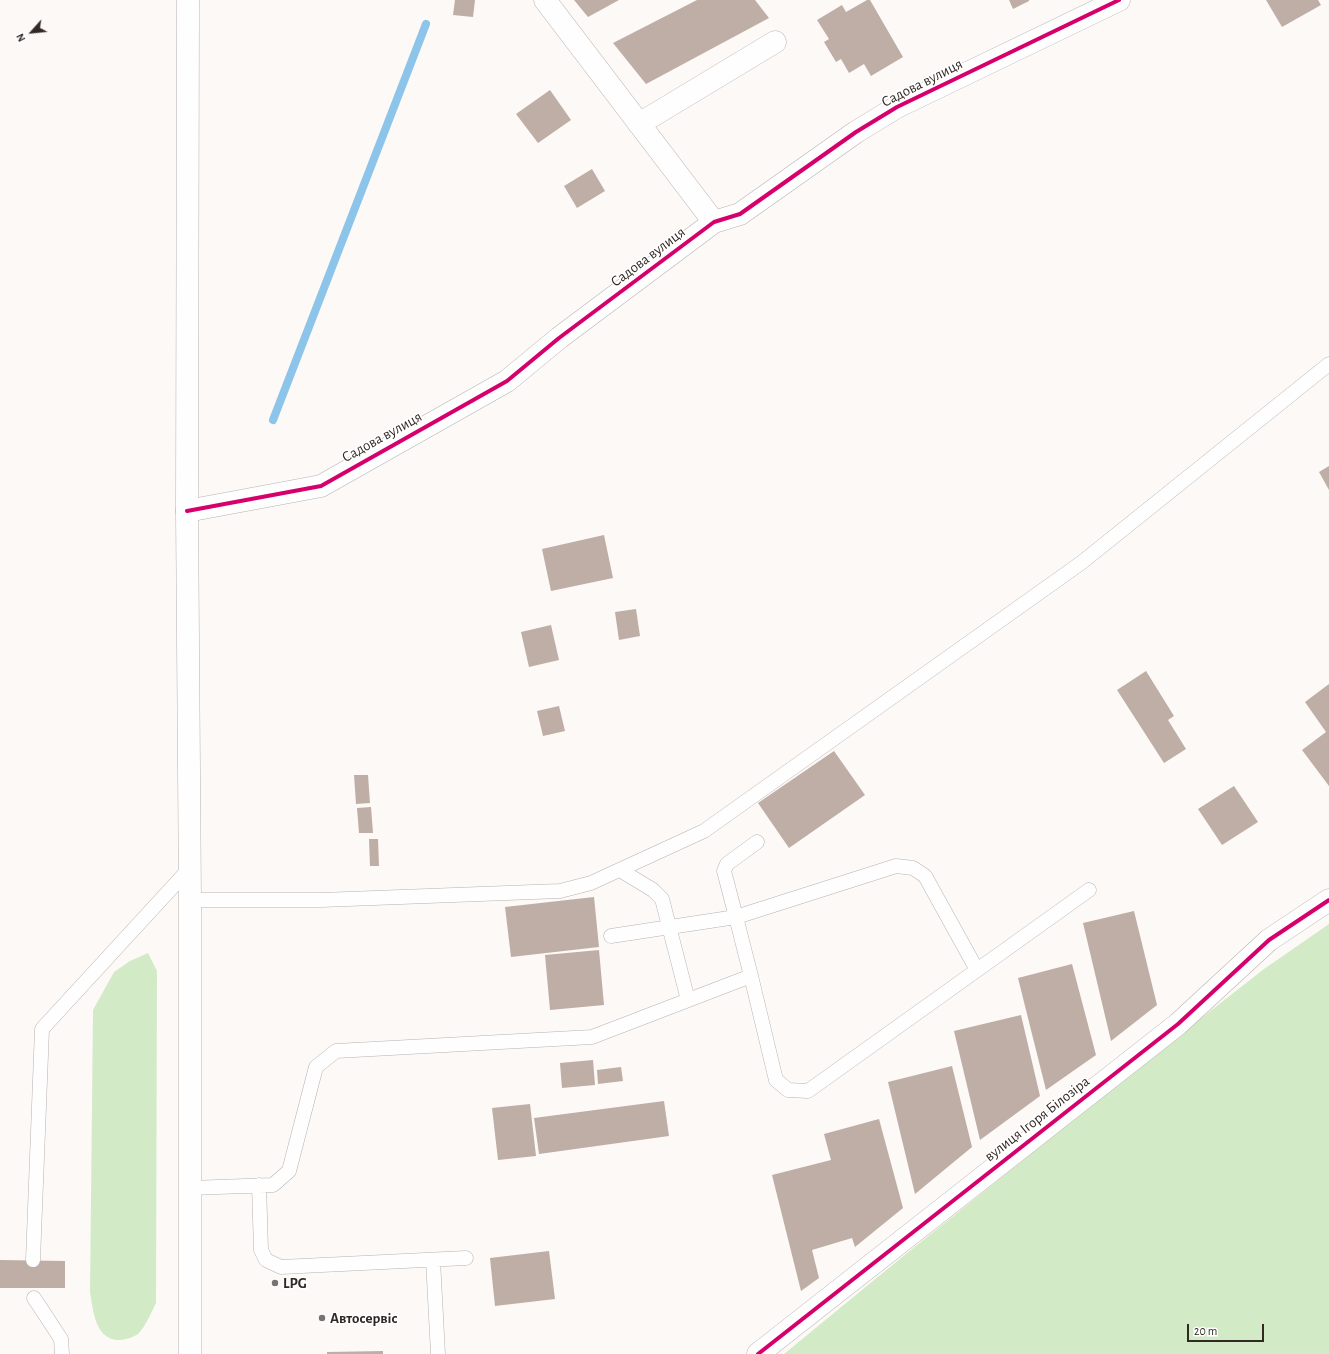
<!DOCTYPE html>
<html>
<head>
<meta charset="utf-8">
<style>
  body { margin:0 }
  #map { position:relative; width:1329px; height:1354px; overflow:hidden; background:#fcf9f7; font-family:"Alegreya Sans",sans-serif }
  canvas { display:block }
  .north { position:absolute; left:12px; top:12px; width:40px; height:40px; -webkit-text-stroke:3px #fff; paint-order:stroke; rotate:243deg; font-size:11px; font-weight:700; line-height:16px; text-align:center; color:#332924 }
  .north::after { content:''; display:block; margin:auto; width:14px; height:18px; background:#332924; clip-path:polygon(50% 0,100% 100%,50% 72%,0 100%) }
  .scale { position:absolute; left:1187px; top:1324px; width:77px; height:18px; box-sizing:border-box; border:2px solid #332924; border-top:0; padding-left:5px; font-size:12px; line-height:14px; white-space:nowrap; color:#332924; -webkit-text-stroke:3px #fff; paint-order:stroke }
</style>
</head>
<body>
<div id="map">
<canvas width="1329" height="1354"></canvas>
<div class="north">N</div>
<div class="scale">20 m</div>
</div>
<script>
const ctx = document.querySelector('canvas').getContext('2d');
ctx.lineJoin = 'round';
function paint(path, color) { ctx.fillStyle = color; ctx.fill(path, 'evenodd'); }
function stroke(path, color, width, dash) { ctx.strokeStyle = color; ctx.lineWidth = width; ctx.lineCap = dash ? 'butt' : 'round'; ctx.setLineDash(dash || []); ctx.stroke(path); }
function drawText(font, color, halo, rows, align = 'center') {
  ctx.font = font + ' "Alegreya Sans",sans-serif'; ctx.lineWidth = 3; ctx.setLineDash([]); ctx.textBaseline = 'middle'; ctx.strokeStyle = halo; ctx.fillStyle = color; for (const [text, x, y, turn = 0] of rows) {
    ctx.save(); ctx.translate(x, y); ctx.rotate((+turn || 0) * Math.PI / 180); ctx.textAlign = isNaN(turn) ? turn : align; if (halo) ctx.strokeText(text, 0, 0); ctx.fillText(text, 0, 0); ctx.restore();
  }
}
paint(new Path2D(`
  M1329 924V1354H784L907 1253 1186 1030 1264 969Z
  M148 953 157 971 156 1303C152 1311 145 1327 139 1333 135 1337 125 1340 119 1340 95 1340 93 1310 90 1292L93 1010 114 972 130 961Z`), '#d3eac7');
stroke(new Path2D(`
  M273 420 426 24`), '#8dc5ea', 8);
paint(new Path2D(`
  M455 0H475L473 17 453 15Z
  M574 0H619L588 17Z
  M697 0H755L769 18 646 84 613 43Z
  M867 0H870L903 57 871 76 864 64 849 73 841 59 836 62 824 42 829 39 817 20 842 5 846 12Z
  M1009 0H1029V1L1013 9Z
  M1266 0H1318L1321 5 1282 27Z
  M550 90 571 120 538 143 516 114Z
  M592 169 605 191 577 208 564 186Z
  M1329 466V490L1319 472Z
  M604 535 613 578 551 591 542 549Z
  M636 609 640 636 619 640 615 612Z
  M551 625 559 660 529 667 521 632Z
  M1146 671 1174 716 1168 720 1186 749 1164 763 1117 690Z
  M1329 684V786L1302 750 1326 732 1305 702Z
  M559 706 565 731 543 736 537 711Z
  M834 751 865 795 789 848 758 803Z
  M354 775H368L370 803 356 804Z
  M1234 786 1258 822 1222 845 1198 809Z
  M371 807 373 833H359L357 808Z
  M369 839H378L379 866H370Z
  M594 897 599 947 511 957 505 907Z
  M1134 911 1157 1005 1111 1041 1083 923Z
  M599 950 604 1005 550 1010 545 955Z
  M1072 964 1096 1055 1046 1090 1018 978Z
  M1021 1015 1040 1096 980 1140 954 1031Z
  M593 1060 595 1085 562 1088 560 1063Z
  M952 1066 972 1147 915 1194 888 1082Z
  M621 1067 623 1081 598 1084 597 1070Z
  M664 1101 669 1136 539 1154 534 1118Z
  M530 1104 536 1156 498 1160 492 1108Z
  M879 1119 903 1208 855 1247 852 1238 812 1250 819 1278 801 1291 772 1175 831 1160 824 1134Z
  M549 1251 555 1299 495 1306 490 1258Z
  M0 1260 65 1261V1288H0Z
  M383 1351V1354H327V1352Z`), '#beaea5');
const lane = new Path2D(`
  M620 870 653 890 662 899 688 1000
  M190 900H321L560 891 591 883 704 831 1081 563 1329 364
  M611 936 736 917 724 871 727 864 757 842
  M751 976 736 917 896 866 913 868 925 876 977 970
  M259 1185 261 1250 266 1260 281 1267 466 1258
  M190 1188 273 1185 289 1171 316 1067 336 1051 592 1037 751 976 776 1080 788 1090 808 1091 1089 890
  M33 1260 42 1029 190 868
  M433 1260 438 1354
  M34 1298 61 1339 62 1354`);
const street = new Path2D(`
  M545 0 714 222
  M639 124 775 42
  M187 511 321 486 507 381 559 338 714 222 740 214 856 132 897 107 1119 0
  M758 1354 1178 1024 1269 940 1329 900`);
const highway = new Path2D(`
  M188 0 187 511 190 900V1354`);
stroke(lane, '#b8b2ae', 15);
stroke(street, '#b8b2ae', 23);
stroke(highway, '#b8b2ae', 23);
stroke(lane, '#fffefe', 14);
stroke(street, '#fffefe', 22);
stroke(highway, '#fffefe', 22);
stroke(new Path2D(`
  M187 511 321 486 507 381 559 338 714 222 740 214 856 132 897 107 1119 0
  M758 1354 1178 1024 1269 940 1329 900`), '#d6006c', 4);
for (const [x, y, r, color] of [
  [275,1283,4,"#79726e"],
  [322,1318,4,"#79726e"]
]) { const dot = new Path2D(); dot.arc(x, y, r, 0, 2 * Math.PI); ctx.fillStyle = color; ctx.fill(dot); stroke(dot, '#fff', 1.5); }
drawText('15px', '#332924', '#fff', [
  ["Садова вулиця",922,83,-27],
  ["Садова вулиця",648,257,-37],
  ["Садова вулиця",382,437,-29],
  ["вулиця Ігоря Білозіра",1037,1119,-38]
]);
drawText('bold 15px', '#332924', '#fff', [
  ["LPG",283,1283],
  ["Автосервіс",330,1318]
], 'left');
</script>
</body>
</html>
